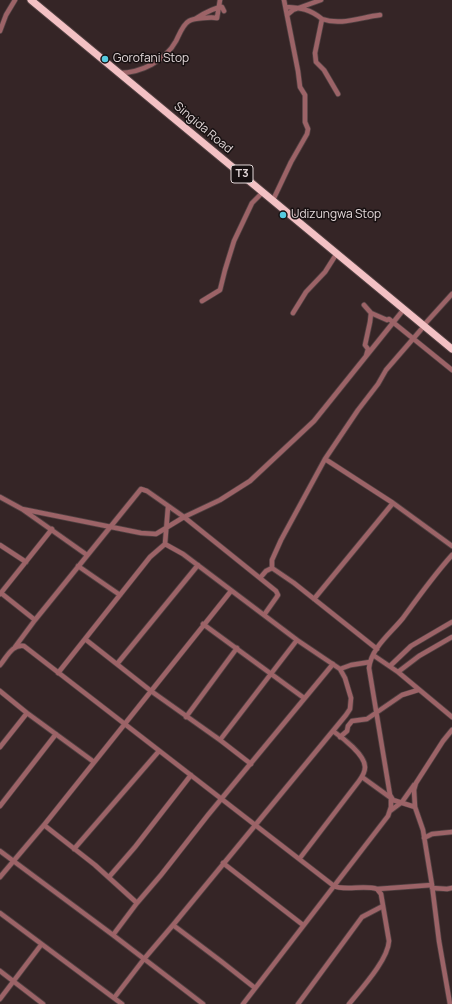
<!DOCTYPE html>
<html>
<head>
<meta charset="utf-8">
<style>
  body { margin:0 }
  canvas { display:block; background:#352526 }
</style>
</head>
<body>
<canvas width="452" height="1004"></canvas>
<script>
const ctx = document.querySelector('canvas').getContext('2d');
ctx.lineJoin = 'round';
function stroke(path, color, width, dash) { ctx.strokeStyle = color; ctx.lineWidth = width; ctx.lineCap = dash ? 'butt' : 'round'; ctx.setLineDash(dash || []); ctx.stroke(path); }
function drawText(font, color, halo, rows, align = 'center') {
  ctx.font = font + ' Manrope,sans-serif'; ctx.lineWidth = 3; ctx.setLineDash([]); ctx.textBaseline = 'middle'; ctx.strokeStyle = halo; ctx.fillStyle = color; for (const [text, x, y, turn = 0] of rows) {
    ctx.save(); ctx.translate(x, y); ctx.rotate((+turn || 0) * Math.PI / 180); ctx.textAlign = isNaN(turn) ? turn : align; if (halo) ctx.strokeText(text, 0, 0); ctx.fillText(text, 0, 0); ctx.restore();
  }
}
const minor = new Path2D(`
  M286 7C301 8 310 9 322 19L315 53 316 62 324 70 338 94
  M287 15 293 10 321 0
  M195 19C203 14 212 8 222 7L224 11
  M322 19C341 26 361 17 380 15
  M0 31 6 15 15 0
  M119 73C141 73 165 61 176 41 179 35 183 24 189 21 194 18 212 17 217 18L220 0
  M273 200 291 162 307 134 308 129 305 122V95L300 87 298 71 284 0
  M202 301 220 290 225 270 234 241 252 203 263 192
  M364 305 371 313 370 322 365 345 368 349 366 356
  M293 313 306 292 325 272 337 253
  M371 313 387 320 389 319 452 370
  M423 326 452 294
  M325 459 393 503 452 546
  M0 497 22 509 87 555
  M22 509 141 533 156 534 184 517 220 500 250 481 314 421 404 309
  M165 544 168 507
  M0 545 26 562
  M78 566 120 595
  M260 578 266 571 272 568
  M1 593 35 620
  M0 594 52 529
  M314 599 393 503
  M203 624 304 698
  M85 639 151 691 220 740 251 764
  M15 647 35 620 141 489 147 491 184 517 276 591 278 595 276 598 264 615
  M377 649 294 583 272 568V560L281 540 325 459 358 410 378 384 386 370 425 325
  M373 655 398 672 452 717
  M117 664 198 565
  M0 665C7 657 12 644 24 646L334 886C343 891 365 885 377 889L381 894 389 941C388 960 361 989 349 1004
  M390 666 411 646 452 622
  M340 669 351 665 370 662
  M398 672 419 656 452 637
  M58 673 150 557 165 544 183 554 297 640 340 669 345 678 351 698 350 709 346 715 173 925 144 959 114 998
  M0 691 27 713 94 762
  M186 717 237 648
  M340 737 347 731 348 726 352 721 367 719 402 695 418 690
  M220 740 297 640
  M0 747 27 713
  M0 806 56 734
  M415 807 414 790 416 783 443 741 452 730
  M390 811 402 802 414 785
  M44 825 95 865 137 903
  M424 838 432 834 452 832
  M74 849 159 751
  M0 851 113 935 203 1004
  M300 858 359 781C362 777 365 772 365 767 365 755 343 738 333 731
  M223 863 303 925
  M0 877 44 825 231 591
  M109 877 135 847 191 775
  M432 888 447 889 452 888
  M377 889 432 885
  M0 913 122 1004
  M173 925 222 962 255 988
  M113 935 137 903 161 875 208 815 333 664
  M0 971 43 1004
  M0 999 41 945
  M243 1004 388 816 391 807V798L362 777
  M298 1004 362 917 383 906
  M450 1004 439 941 432 885 423 830 415 807 393 800 390 795 369 668C371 648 391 633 403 618 419 596 434 575 452 555`);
const trunk = new Path2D(`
  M31 0 452 349`);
stroke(minor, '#514142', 6);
stroke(trunk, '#514142', 9);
stroke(minor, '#9c6367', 4.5);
stroke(trunk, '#f3c1c4', 7);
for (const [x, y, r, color] of [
  [105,59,4,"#55cae0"],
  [283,215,4,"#55cae0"]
]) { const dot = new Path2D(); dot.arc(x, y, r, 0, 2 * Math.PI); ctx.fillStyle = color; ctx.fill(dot); stroke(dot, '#171011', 1.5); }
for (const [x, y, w] of [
  [242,174,22]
]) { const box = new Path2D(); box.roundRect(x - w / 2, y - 9, w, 18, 3); ctx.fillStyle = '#171011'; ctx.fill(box); stroke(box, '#e2d7d8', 1); }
drawText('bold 11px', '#e2d7d8', null, [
  ["T3",242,174]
]);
drawText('12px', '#e2d7d8', '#171011', [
  ["Gorofani Stop",113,59],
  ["Udizungwa Stop",291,215]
], 'left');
drawText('12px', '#e2d7d8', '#171011', [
  ["Singida Road",203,128,40]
]);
</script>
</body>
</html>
